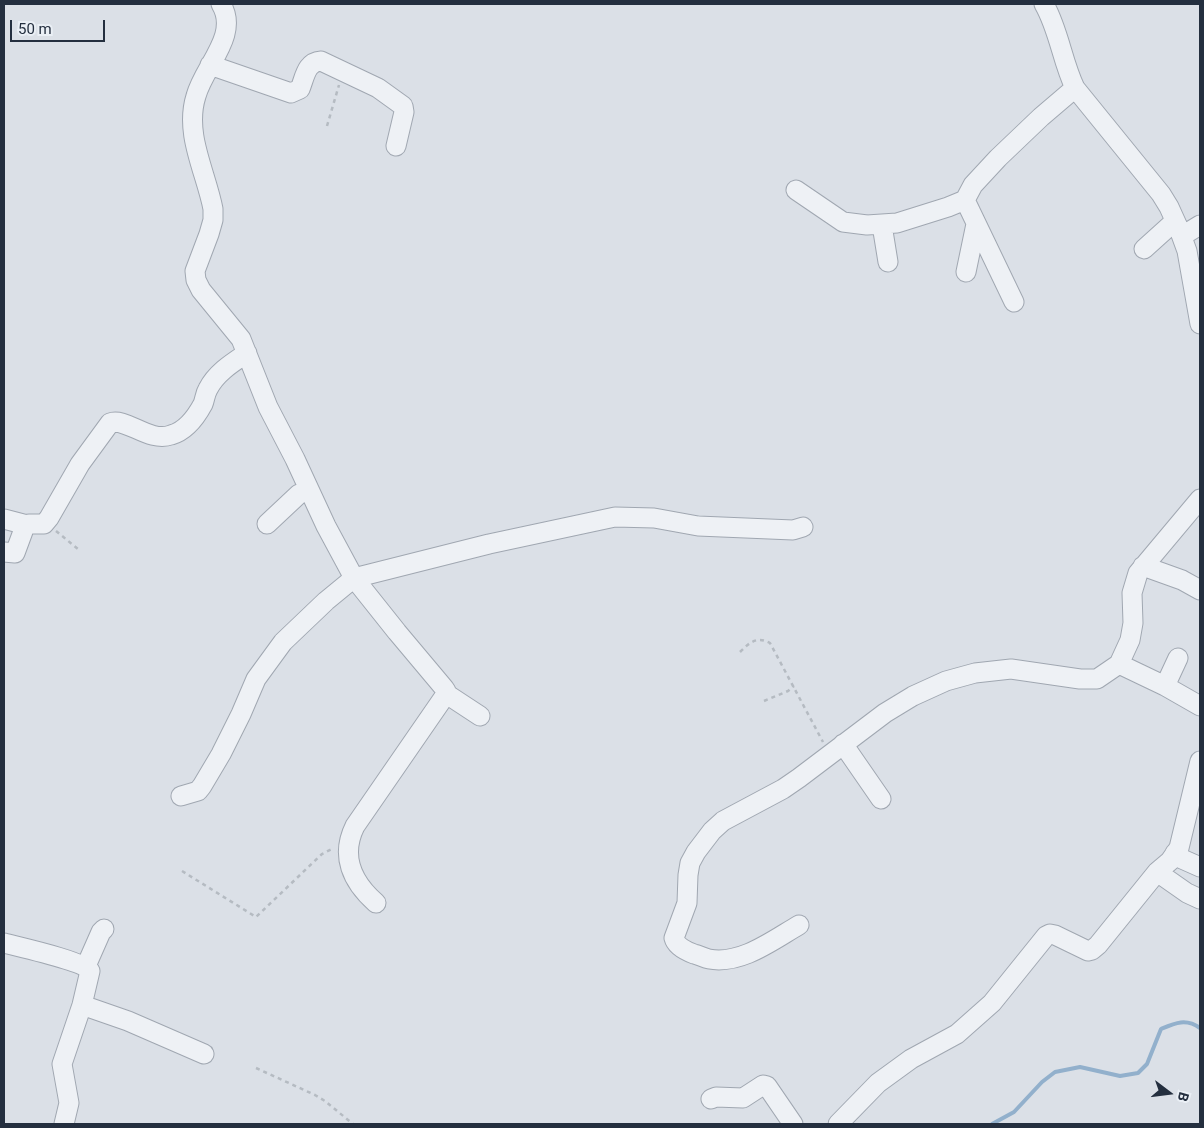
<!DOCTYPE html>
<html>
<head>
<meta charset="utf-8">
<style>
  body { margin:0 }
  #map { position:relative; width:1204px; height:1128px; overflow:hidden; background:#dbe0e7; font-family:Roboto,sans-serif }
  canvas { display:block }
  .frame { position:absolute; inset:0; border:5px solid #242f3f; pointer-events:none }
  .north { position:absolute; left:1144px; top:1068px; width:50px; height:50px; -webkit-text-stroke:4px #eaeff5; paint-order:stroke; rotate:105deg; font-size:14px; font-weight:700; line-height:20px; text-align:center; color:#242f3f }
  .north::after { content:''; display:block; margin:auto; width:18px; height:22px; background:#242f3f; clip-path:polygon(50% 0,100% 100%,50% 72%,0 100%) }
  .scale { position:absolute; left:10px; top:20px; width:95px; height:22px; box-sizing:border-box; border:2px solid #242f3f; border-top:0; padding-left:6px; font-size:15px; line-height:18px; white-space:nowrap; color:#242f3f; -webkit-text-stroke:4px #eaeff5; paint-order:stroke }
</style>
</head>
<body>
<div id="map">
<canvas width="1204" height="1128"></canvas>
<div class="frame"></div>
<div class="north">B</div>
<div class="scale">50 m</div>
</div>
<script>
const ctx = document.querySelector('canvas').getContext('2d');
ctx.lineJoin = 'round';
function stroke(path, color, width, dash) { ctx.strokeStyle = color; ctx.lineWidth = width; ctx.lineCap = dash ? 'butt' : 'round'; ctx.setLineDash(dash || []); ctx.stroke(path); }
stroke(new Path2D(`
  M992 1124 1014 1112 1042 1082 1055 1072 1080 1067 1120 1076 1138 1073 1147 1064 1161 1029C1175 1023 1186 1018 1200 1028`), '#92b0cc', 4);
const minor = new Path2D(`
  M221 4C240 35 204 66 196 96 184 134 206 172 213 209V220L209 234 195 271 196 280 201 290 241 339 268 407 295 459 326 526 354 578 397 632 444 688 446 691 444 697 355 826C340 856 352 882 376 903
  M1044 4C1059 30 1062 61 1075 88L1161 194 1169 207 1179 229 1187 251 1200 324
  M210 65 291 93 300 89C305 77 306 62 321 61L378 88 403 106 404 112 396 146
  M796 190 843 222 867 225 897 223 948 207 965 200 973 185 998 158 1041 117 1075 88
  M965 200 1014 302
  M882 225 888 262
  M1182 236 1200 225
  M1144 249 1175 221
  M966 272 976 224
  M4 519 27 525
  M267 524 299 494 309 490
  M4 552 15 553 25 526 29 524H44L49 518 80 464 110 423C126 417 149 443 171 435 186 431 196 417 203 404 205 399 205 394 208 389 216 373 232 363 247 353
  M1143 566 1182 580 1200 590
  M1119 664 1165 686 1200 706
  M1165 686 1178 658
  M445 693 480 716
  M843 744 881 799
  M181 796 198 791 202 786 221 754 241 714 256 679 283 642 326 601 354 578 489 544 615 517 654 518 698 526 793 530 803 527
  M1175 853 1182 859 1200 867
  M1157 872 1187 893 1200 899
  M799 925C773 940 741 965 709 959 704 958 699 955 694 954 686 951 676 946 674 938L687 903 688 875 690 863 696 852 712 831 723 821 783 789 799 778 885 713 913 696 946 681 975 673 1011 669 1080 679H1097L1119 664 1130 640 1133 623 1132 593 1138 573 1200 499
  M4 943C19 947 83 961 90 971L82 1005 62 1064 69 1103 64 1124
  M86 966 101 932 104 929
  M82 1005 128 1021 204 1054
  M711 1099 716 1097 743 1098 763 1085 767 1086 793 1124
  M838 1124 878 1083 911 1059 957 1034 992 1003 1046 936 1050 934 1055 935 1088 951 1092 950 1098 945 1157 872 1170 861 1179 848 1200 761`);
stroke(minor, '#a0a7b1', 21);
stroke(new Path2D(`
  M327 126 339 85
  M56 531 78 549
  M740 652C750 642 757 636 770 643L823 742
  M764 701 788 691 794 686
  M182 871 256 917 322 854 334 848
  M256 1068 315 1095 325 1101 353 1124`), '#b5bbc2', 2.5, [4, 4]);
stroke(minor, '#eef1f5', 19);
</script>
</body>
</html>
